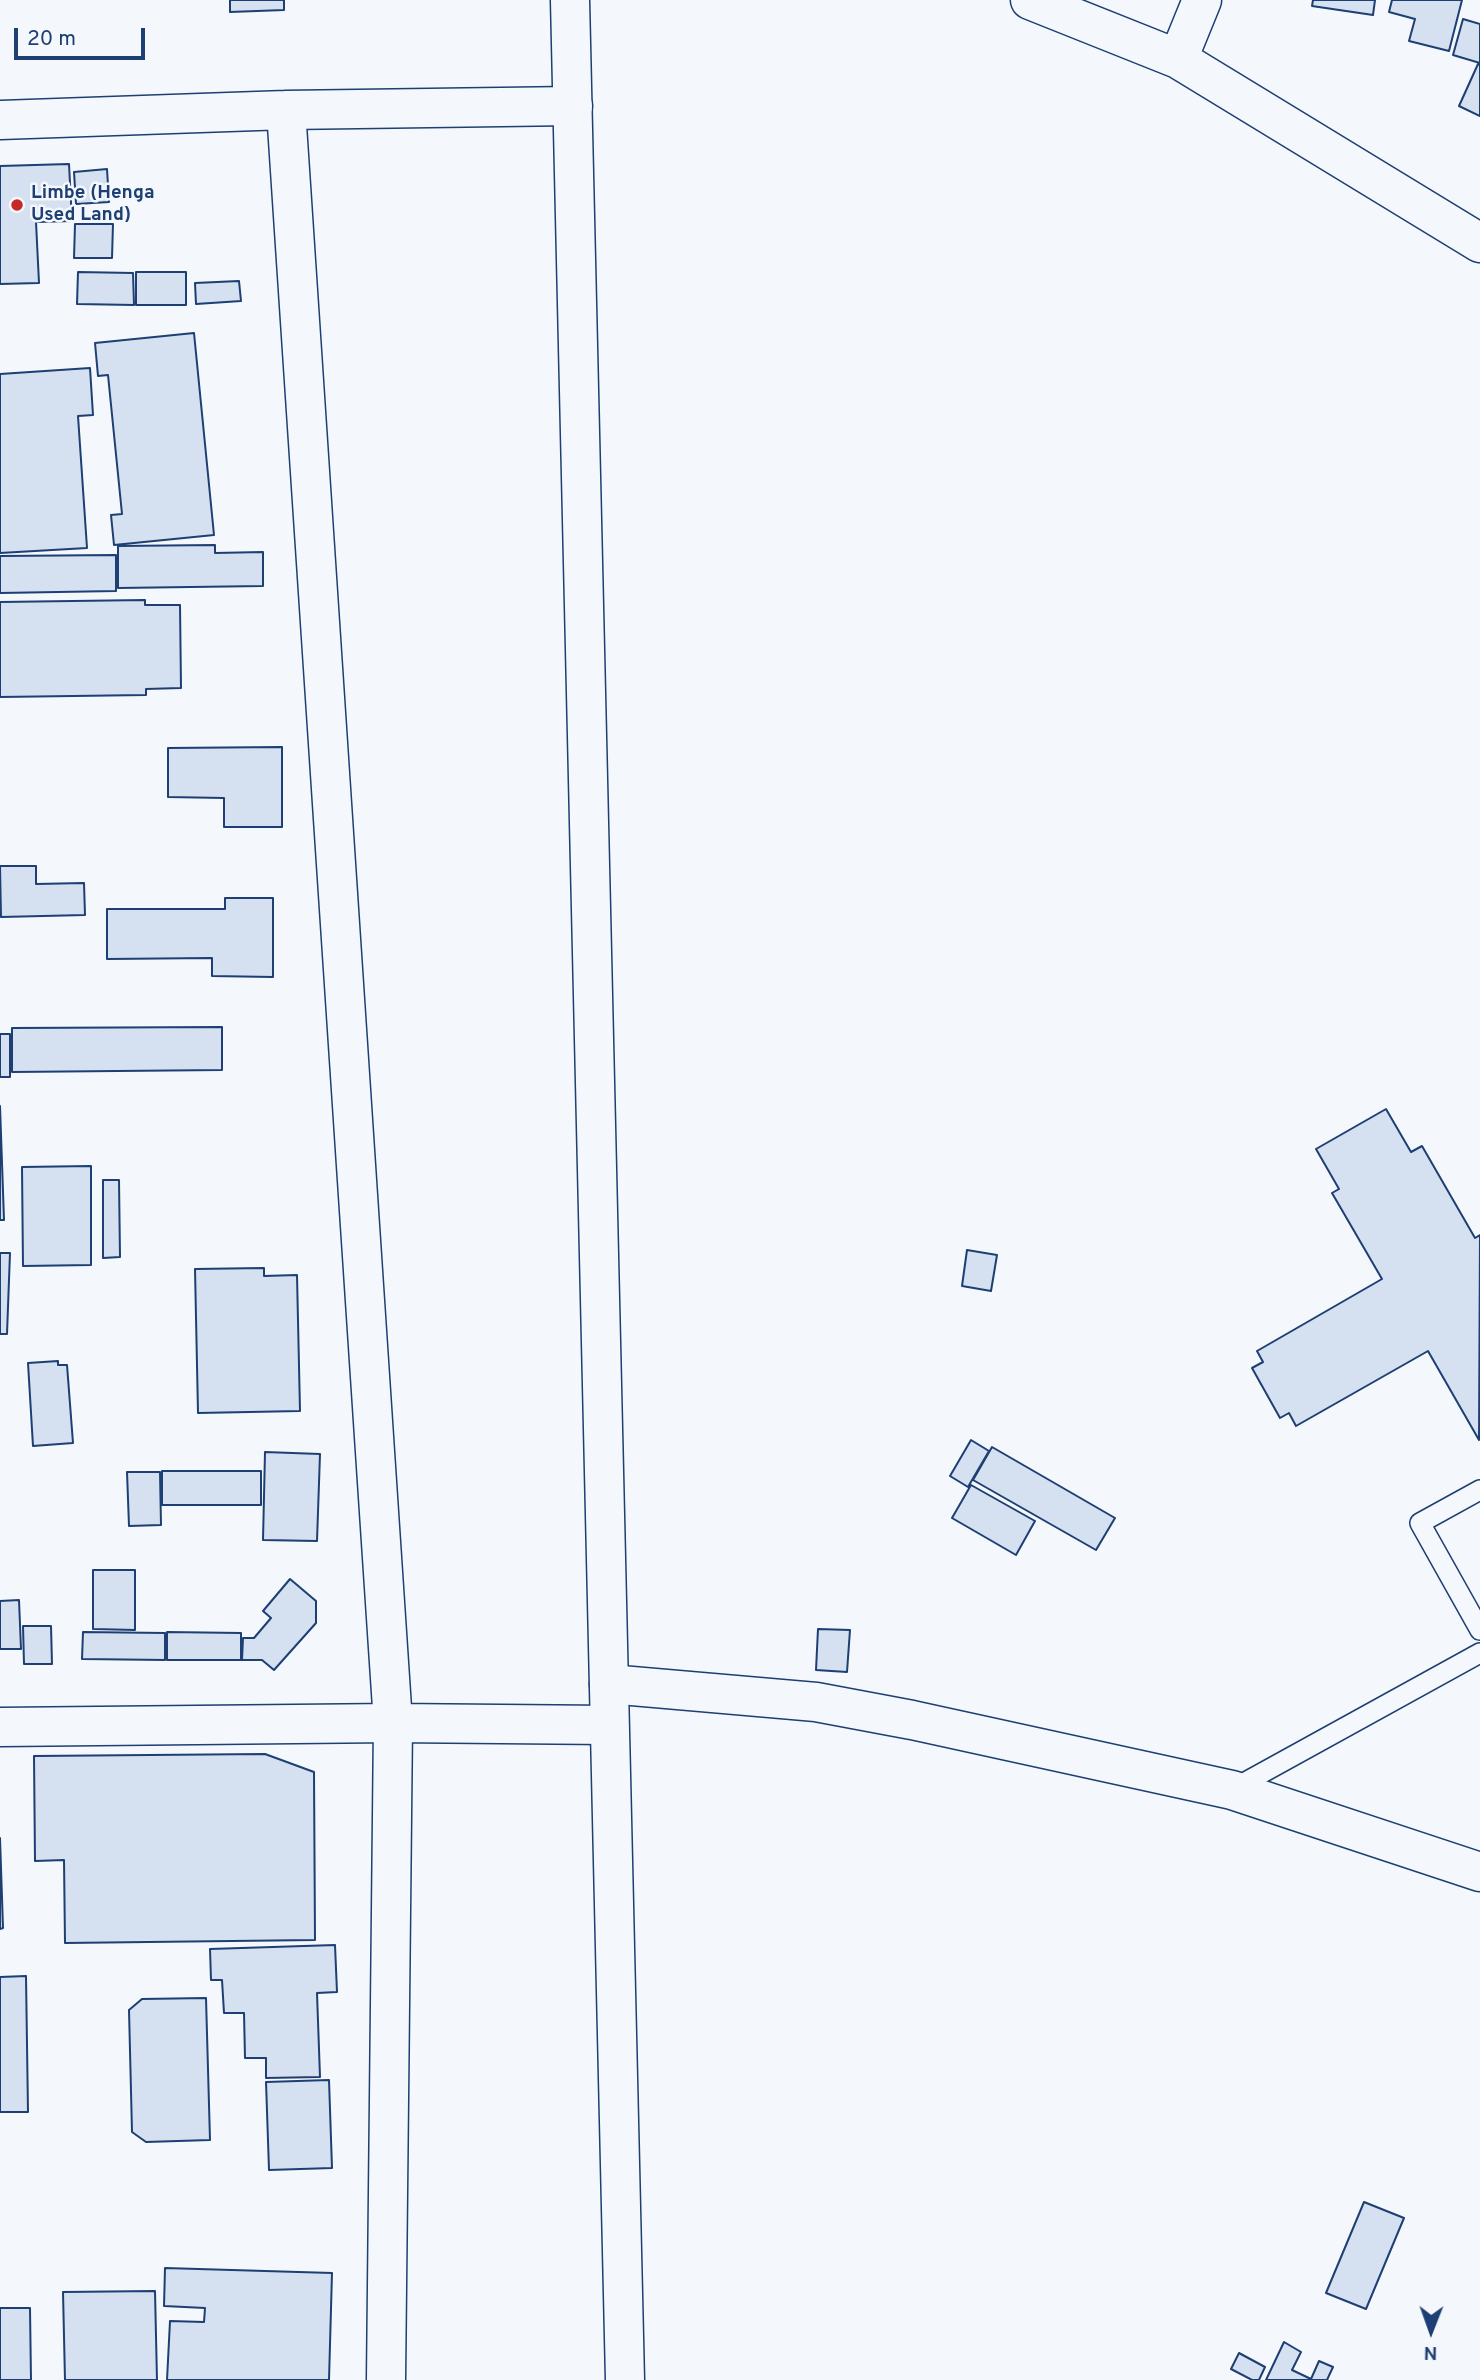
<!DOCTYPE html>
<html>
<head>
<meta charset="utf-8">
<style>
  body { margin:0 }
  #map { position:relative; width:1480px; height:2380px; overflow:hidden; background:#f4f7fb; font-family:Overpass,sans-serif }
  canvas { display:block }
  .north { position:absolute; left:1396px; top:2296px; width:70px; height:70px; -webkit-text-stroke:5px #f4f7fb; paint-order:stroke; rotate:181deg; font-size:19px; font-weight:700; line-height:28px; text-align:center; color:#1d3f73 }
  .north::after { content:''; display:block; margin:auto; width:24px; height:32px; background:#1d3f73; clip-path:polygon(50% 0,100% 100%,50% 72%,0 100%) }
  .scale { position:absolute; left:14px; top:28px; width:131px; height:32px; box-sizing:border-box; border:4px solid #1d3f73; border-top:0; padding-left:9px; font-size:21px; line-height:24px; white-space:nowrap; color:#1d3f73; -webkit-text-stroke:5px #f4f7fb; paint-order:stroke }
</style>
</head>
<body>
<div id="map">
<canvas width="1480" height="2380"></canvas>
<div class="north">N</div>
<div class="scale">20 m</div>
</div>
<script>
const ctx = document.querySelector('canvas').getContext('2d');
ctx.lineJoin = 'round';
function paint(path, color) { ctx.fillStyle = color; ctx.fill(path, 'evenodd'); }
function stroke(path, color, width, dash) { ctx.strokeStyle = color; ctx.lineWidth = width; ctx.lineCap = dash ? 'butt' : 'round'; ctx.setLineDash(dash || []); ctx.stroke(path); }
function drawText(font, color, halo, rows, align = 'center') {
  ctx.font = font + ' Overpass,sans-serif'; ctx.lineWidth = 5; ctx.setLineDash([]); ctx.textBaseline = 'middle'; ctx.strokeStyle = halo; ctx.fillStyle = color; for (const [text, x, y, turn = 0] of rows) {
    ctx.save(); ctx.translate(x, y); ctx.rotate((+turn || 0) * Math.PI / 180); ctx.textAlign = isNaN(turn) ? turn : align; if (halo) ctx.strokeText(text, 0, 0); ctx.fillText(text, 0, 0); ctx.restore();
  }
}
const building = new Path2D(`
  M230 0H284V10L230 12Z
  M1313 0H1375L1373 15 1312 6Z
  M1392 0H1462L1449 51 1409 41 1415 19 1389 12Z
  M1463 19 1480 24V63L1453 55Z
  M1478 64 1480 65V116L1459 106Z
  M69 164 72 221 36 222 39 283 0 284V166Z
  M107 169 109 202 76 204 74 172Z
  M75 224H113L112 258H74Z
  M78 272 133 273 134 305 77 304Z
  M136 272H186V305H136Z
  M239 281 241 301 196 304 195 283Z
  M194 333 214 535 114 545 111 515 122 514 108 375 98 376 95 343Z
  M90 368 93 415 78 416 87 548 0 553V374Z
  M215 545V553L263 552V586L118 588V546Z
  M116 555V591L0 593V556Z
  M145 600V605H180L181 688 146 689V695L0 697V602Z
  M282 747V827H224V798L168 797V748Z
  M0 866H36V884L84 883 85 915 1 917Z
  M225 898H273V977L212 976V958L107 959V909H225Z
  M222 1027V1070L12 1072V1028Z
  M0 1034H10V1077H0Z
  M0 1106 4 1220H0Z
  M1386 1109 1411 1152 1422 1146 1475 1238 1480 1235 1479 1440 1428 1351 1296 1426 1289 1413 1280 1418 1252 1368 1263 1362 1257 1351 1382 1279 1332 1193 1339 1189 1316 1149Z
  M91 1166V1265L23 1266 22 1167Z
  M103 1180H119L120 1257 103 1258Z
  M967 1250 997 1255 991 1291 962 1286Z
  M0 1253H10L7 1334H0Z
  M264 1268V1276L297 1275 300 1411 198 1413 195 1269Z
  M58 1361V1365H67L73 1443 33 1446 28 1363Z
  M971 1440 989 1451 968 1487 950 1476Z
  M992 1447 1115 1518 1096 1550 973 1480Z
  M265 1452 320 1454 317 1541 263 1540Z
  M162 1471H261V1505H162Z
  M127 1472H160L161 1525 129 1526Z
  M971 1485 1035 1521 1016 1555 952 1518Z
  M93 1570H135V1630L93 1629Z
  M290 1579 316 1601V1623L274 1670 262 1660H242L243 1638H254L271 1618 263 1611Z
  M19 1600 21 1649H0V1601Z
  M23 1626H51L52 1664H24Z
  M818 1629 850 1630 847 1672 816 1670Z
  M83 1632 165 1633V1660L82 1659Z
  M167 1632 241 1633V1660H167Z
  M265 1754 314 1772 315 1940 65 1943 64 1860 35 1861 34 1756Z
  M0 1838 3 1928 0 1929Z
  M335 1945 337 1992 317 1993 320 2077 266 2078V2058H245L244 2013H224L222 1980H211L210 1949Z
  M26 1976 28 2112H0V1977Z
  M206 1998 210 2140 146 2142 132 2132 129 2010 142 1999Z
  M329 2080 332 2168 269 2170 266 2082Z
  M1364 2202 1404 2218 1366 2309 1326 2293Z
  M165 2268 332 2273 329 2380H167L170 2321 204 2322 205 2308 164 2306Z
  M155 2291 157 2380H65L63 2292Z
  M0 2308H30L31 2380H0Z
  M1284 2342 1301 2352 1292 2370 1311 2379 1319 2361 1333 2367 1327 2380H1266Z
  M1239 2353 1265 2367 1259 2380H1252L1231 2369Z`);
paint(building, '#d5e0f0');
stroke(building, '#1d3f73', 2);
const lane = new Path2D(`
  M1480 1490 1420 1523 1480 1630
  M1233 1789 1480 1653`);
const street = new Path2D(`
  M1030 0 1178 59 1480 243
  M1178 59 1202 0
  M286 110 393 1723 386 2380
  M0 120 286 110 573 106
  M609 1684 816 1702 912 1720 1232 1790 1480 1872
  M0 1727 393 1723 609 1725`);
const highway = new Path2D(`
  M570 0 625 2380`);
stroke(lane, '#1d3f73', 22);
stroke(street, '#1d3f73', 41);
stroke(highway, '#1d3f73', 41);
stroke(lane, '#f4f7fb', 19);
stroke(street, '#f4f7fb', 38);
stroke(highway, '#f4f7fb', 38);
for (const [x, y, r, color] of [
  [17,205,7,"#c62828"]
]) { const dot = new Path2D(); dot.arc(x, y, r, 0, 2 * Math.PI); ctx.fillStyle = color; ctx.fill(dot); stroke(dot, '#f4f7fb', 2.5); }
drawText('bold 19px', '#1d3f73', '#f4f7fb', [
  ["Limbe (Henga",31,194],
  ["Used Land)",31,216]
], 'left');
</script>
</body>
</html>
